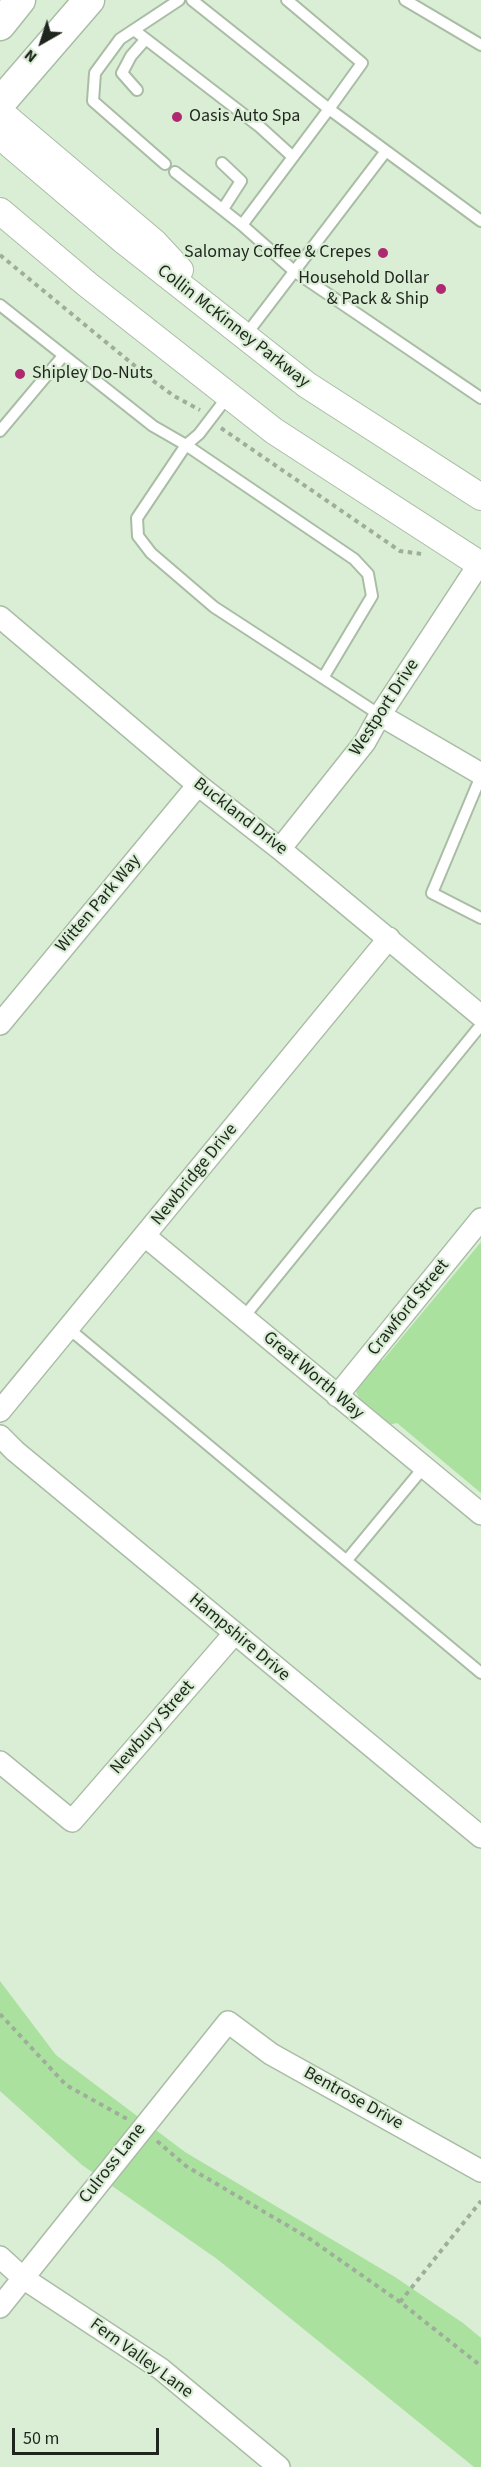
<!DOCTYPE html>
<html>
<head>
<meta charset="utf-8">
<style>
  body { margin:0 }
  #map { position:relative; width:481px; height:2467px; overflow:hidden; background:#daeed5; font-family:"Source Sans 3",sans-serif }
  canvas { display:block }
  .north { position:absolute; left:12px; top:12px; width:60px; height:60px; -webkit-text-stroke:4px #daeed5; paint-order:stroke; rotate:219deg; font-size:16px; font-weight:700; line-height:24px; text-align:center; color:#1f261d }
  .north::after { content:''; display:block; margin:auto; width:21px; height:27px; background:#1f261d; clip-path:polygon(50% 0,100% 100%,50% 72%,0 100%) }
  .scale { position:absolute; left:12px; top:2428px; width:147px; height:27px; box-sizing:border-box; border:3px solid #1f261d; border-top:0; padding-left:8px; font-size:18px; line-height:21px; white-space:nowrap; color:#1f261d; -webkit-text-stroke:4px #daeed5; paint-order:stroke }
</style>
</head>
<body>
<div id="map">
<canvas width="481" height="2467"></canvas>
<div class="north">N</div>
<div class="scale">50 m</div>
</div>
<script>
const ctx = document.querySelector('canvas').getContext('2d');
ctx.lineJoin = 'round';
function paint(path, color) { ctx.fillStyle = color; ctx.fill(path, 'evenodd'); }
function stroke(path, color, width, dash) { ctx.strokeStyle = color; ctx.lineWidth = width; ctx.lineCap = dash ? 'butt' : 'round'; ctx.setLineDash(dash || []); ctx.stroke(path); }
function drawText(font, color, halo, rows, align = 'center') {
  ctx.font = font + ' "Source Sans 3",sans-serif'; ctx.lineWidth = 4.5; ctx.setLineDash([]); ctx.textBaseline = 'middle'; ctx.strokeStyle = halo; ctx.fillStyle = color; for (const [text, x, y, turn = 0] of rows) {
    ctx.save(); ctx.translate(x, y); ctx.rotate((+turn || 0) * Math.PI / 180); ctx.textAlign = isNaN(turn) ? turn : align; if (halo) ctx.strokeText(text, 0, 0); ctx.fillText(text, 0, 0); ctx.restore();
  }
}
paint(new Path2D(`
  M481 1242V1493L397 1423 388 1425C374 1413 356 1403 355 1385L370 1365 383 1360Z
  M0 1981 56 2055 185 2152 395 2277 463 2323 481 2338V2467H474L217 2259 82 2165 0 2091Z`), '#abe19f');
const service = new Path2D(`
  M192 0 329 109 242 225 294 271 481 398
  M287 0 362 63 329 109 481 221
  M405 0 481 45
  M134 30 260 127 293 157
  M137 90 122 73 131 56 145 40
  M222 163 241 181 223 209
  M165 164 93 101 95 73 120 39 179 0
  M175 172 242 225
  M0 305 153 426 186 445 199 434 228 396
  M245 336 386 151
  M0 431 63 356
  M323 678 372 596 368 574 354 559 186 445 137 518 138 536 151 553 214 607 380 715
  M481 776 432 893 481 918
  M243 1318 481 1025
  M68 1328 481 1673
  M347 1560 424 1467`);
const minor = new Path2D(`
  M0 617 198 785 280 849 481 1016
  M380 715 481 774
  M280 849 365 742 380 715 481 561
  M0 1024 198 785
  M145 1236 481 1514
  M337 1396 481 1219
  M0 1411 389 938
  M0 1436 15 1451 481 1837
  M0 1762 72 1821 234 1634
  M0 2257 23 2278 161 2369 279 2467
  M0 2307 228 2022 271 2054 481 2171`);
const tertiary = new Path2D(`
  M0 112 155 243 180 270
  M0 136 124 241 307 385 481 497
  M0 211 88 285 274 431 481 565`);
const secondary = new Path2D(`
  M0 25 20 0
  M0 103 89 0`);
stroke(service, '#a9bda5', 14);
stroke(minor, '#a9bda5', 24);
stroke(tertiary, '#a9bda5', 28);
stroke(secondary, '#a9bda5', 33);
stroke(new Path2D(`
  M0 255 152 380 174 396 200 410
  M221 428 400 551 422 554
  M0 2014 66 2085 127 2119
  M157 2141 186 2166 307 2237 400 2302 481 2366
  M400 2302 481 2201`), '#9eae9a', 4, [4.5, 4.5]);
stroke(service, '#fff', 10);
stroke(minor, '#fff', 21);
stroke(tertiary, '#fff', 26);
stroke(secondary, '#fff', 30);
for (const [x, y, r, color] of [
  [177,117,6,"#ae2970"],
  [383,253,6,"#ae2970"],
  [441,289,6,"#ae2970"],
  [20,374,6,"#ae2970"]
]) { const dot = new Path2D(); dot.arc(x, y, r, 0, 2 * Math.PI); ctx.fillStyle = color; ctx.fill(dot); stroke(dot, '#daeed5', 2); }
drawText('18px', '#1f261d', '#daeed5', [
  ["Oasis Auto Spa",189,117],
  ["Salomay Coffee & Crepes",371,253,"right"],
  ["Household Dollar",429,279,"right"],
  ["& Pack & Ship",429,300,"right"],
  ["Shipley Do-Nuts",32,374]
], 'left');
drawText('18px', '#1f261d', '#daeed5', [
  ["Collin McKinney Parkway",233,327,38],
  ["Westport Drive",385,708,-57],
  ["Buckland Drive",240,817,38],
  ["Witten Park Way",99,904,-50],
  ["Newbridge Drive",195,1175,-51],
  ["Crawford Street",409,1308,-51],
  ["Great Worth Way",313,1376,40],
  ["Hampshire Drive",239,1638,40],
  ["Newbury Street",153,1728,-49],
  ["Bentrose Drive",353,2099,29],
  ["Culross Lane",113,2164,-52],
  ["Fern Valley Lane",141,2359,36]
]);
</script>
</body>
</html>
